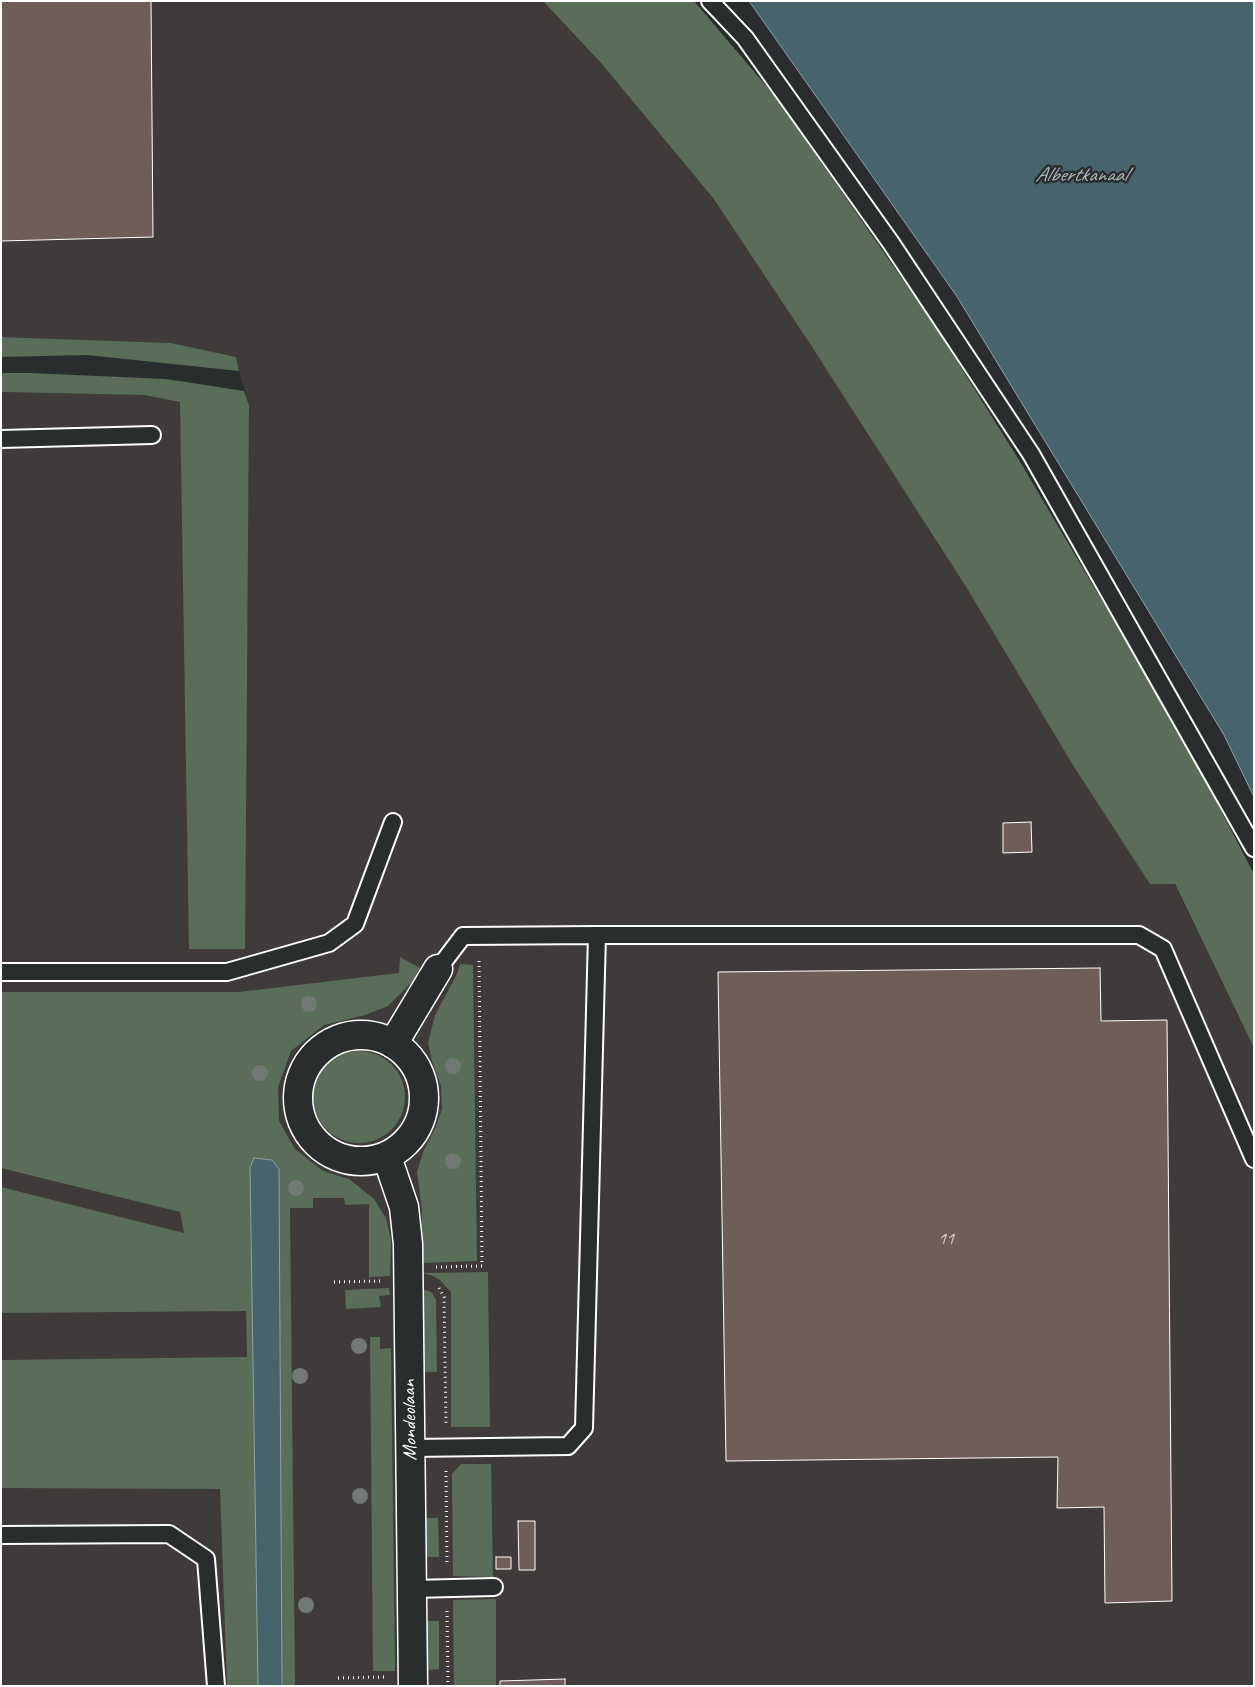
<!DOCTYPE html>
<style>
body{margin:0}
#map{position:relative;width:1255px;height:1687px;overflow:hidden;background:#2a2d2e;font-family:Caveat,sans-serif}
canvas{display:block}
.frame{position:absolute;inset:0;border:2px solid #fff;pointer-events:none}
</style>
<div id="map">
<canvas width="1255" height="1687"></canvas>
<div class="frame"></div>
</div>
<script>
const ctx = document.querySelector('canvas').getContext('2d');
ctx.lineJoin = 'round';
function fillPath(path, color) {
  ctx.fillStyle = color;
  ctx.fill(path, 'evenodd');
}
function poly(rows) {
  const path = new Path2D();
  for (const r of rows) {
    if (r.length === 3) {
      path.moveTo(r[0] + r[2], r[1]);
      path.arc(r[0], r[1], r[2], 0, 2 * Math.PI);
      continue;
    }
    path.moveTo(r[0], r[1]);
    for (let i = 2; i < r.length; i += 2) path.lineTo(r[i], r[i + 1]);
  }
  return path;
}
function trace(path, color, width, dash) {
  ctx.strokeStyle = color;
  ctx.lineWidth = width;
  ctx.lineCap = dash ? 'butt' : 'round';
  ctx.setLineDash(dash || []);
  ctx.stroke(path);
}
function label(font, color, halo, rows, align = 'center') {
  ctx.font = font + ' Caveat,sans-serif';
  ctx.lineWidth = 5;
  ctx.setLineDash([]);
  ctx.textBaseline = 'middle';
  ctx.strokeStyle = halo;
  ctx.fillStyle = color;
  for (const [text, x, y, turn = 0] of rows) {
    ctx.save();
    ctx.translate(x, y);
    ctx.rotate((+turn || 0) * Math.PI / 180);
    ctx.textAlign = isNaN(turn) ? turn : align;
    if (halo) ctx.strokeText(text, 0, 0);
    ctx.fillText(text, 0, 0);
    ctx.restore();
  }
}
fillPath(poly([
 [1,1,543,1,601,63,713,198,812,347,968,590,1074,767,1150,884,1174,884,1254,1048,1254,1686,1,1686,1,392,144,395,180,402,249,404,235,357,171,343,1,337]
]), '#3f3b3b');
fillPath(poly([
 [543,1,694,1,774,95,931,320,1016,455,1181,734,1254,874,1254,1048,1175,884,1150,884,1074,767,968,590,812,347,713,198,601,63],
 [1,337,171,343,236,357,239,371,87,355,1,357],
 [1,373,30,373,166,379,244,391,249,405,245,949,189,949,180,402,144,395,1,392],
 [400,957,420,968,413,981,388,1006,365,1015,324,1025,291,1051,278,1087,279,1121,295,1149,323,1171,349,1179,374,1199,386,1218,391,1240,390,1276,369,1277,369,1204,345,1205,344,1198,313,1198,313,1208,290,1208,295,1686,227,1686,220,1489,1,1488,1,1360,247,1357,246,1311,1,1313,1,1187,184,1233,180,1212,1,1168,1,992,239,992,399,973],
 [460,964,473,965,477,1261,421,1263,422,1209,417,1172,423,1152,435,1129,442,1109,441,1086,432,1061,428,1043,435,1015,457,974],
 [359,1097,46],
 [488,1272,490,1427,451,1427,451,1292,440,1280,433,1276,422,1273],
 [389,1288,390,1295,379,1296,381,1307,346,1309,345,1290],
 [422,1289,431,1292,436,1299,437,1372,423,1372],
 [370,1337,380,1337,380,1349,391,1348,395,1671,373,1671],
 [461,1464,491,1464,493,1577,453,1576,452,1474],
 [425,1518,438,1518,439,1557,425,1557],
 [496,1599,496,1686,454,1686,453,1600],
 [426,1621,439,1621,439,1669,427,1670]
]), '#596d58');
const water = poly([
 [749,1,1254,1,1254,797,1224,735,956,295,749,1],
 [254,1158,272,1160,279,1169,282,1686,258,1686,250,1168,254,1158]
]);
fillPath(water, '#47636b');
trace(water, '#91a1a6', 1);
const building = poly([
 [1,1,151,1,153,237,1,241,1,1],
 [1031,822,1032,852,1003,853,1003,823,1031,822],
 [1100,968,1101,1021,1167,1020,1172,1601,1105,1603,1104,1507,1057,1508,1058,1457,726,1461,718,972,1100,968],
 [518,1521,535,1521,535,1570,519,1570,518,1521],
 [496,1557,511,1557,511,1569,496,1569,496,1557],
 [565,1679,565,1686,500,1686,500,1681,565,1679]
]);
fillPath(building, '#6f5d59');
trace(building, '#fff', 1);
const service = poly([
 [710,1,745,38,891,243,1031,454,1254,848],
 [1,439,152,435],
 [597,935,1139,935,1163,949,1254,1159],
 [1,972,227,972,329,943,355,924,393,822],
 [410,1448,568,1446,584,1428,597,935,463,936,438,969],
 [1,1535,169,1534,206,1559,216,1686],
 [412,1589,494,1587]
]);
const minor = poly([
 [361,1098,63],
 [393,1044,438,969],
 [387,1157,404,1207,408,1244,413,1686]
]);
trace(service, '#fff', 20);
trace(minor, '#fff', 31);
trace(poly([
 [436,1267,482,1266,479,958],
 [334,1282,380,1281],
 [439,1288,444,1297,446,1425],
 [446,1471,447,1565],
 [447,1611,448,1686],
 [338,1678,385,1677]
]), '#fff', 3, [1, 4]);
trace(service, '#2a2d2e', 16);
trace(minor, '#2a2d2e', 28);
ctx.fillStyle = '#727873';
for (const [x, y] of [
 [309,1004],
 [453,1066],
 [260,1073],
 [453,1161],
 [296,1188],
 [359,1346],
 [300,1376],
 [360,1496],
 [306,1605]
]) {
  ctx.beginPath();
  ctx.arc(x, y, 8, 0, 2 * Math.PI);
  ctx.fill();
}
label('18px', '#dbd6d6', null, [
 ["11",946,1239]
]);
label('20px', '#fff', '#2a2d2e', [
 ["Mondeolaan",410,1420,-91]
]);
label('italic 21px', '#acb9bc', '#2a2d2e', [
 ["Albertkanaal",1081,175]
]);
</script>
